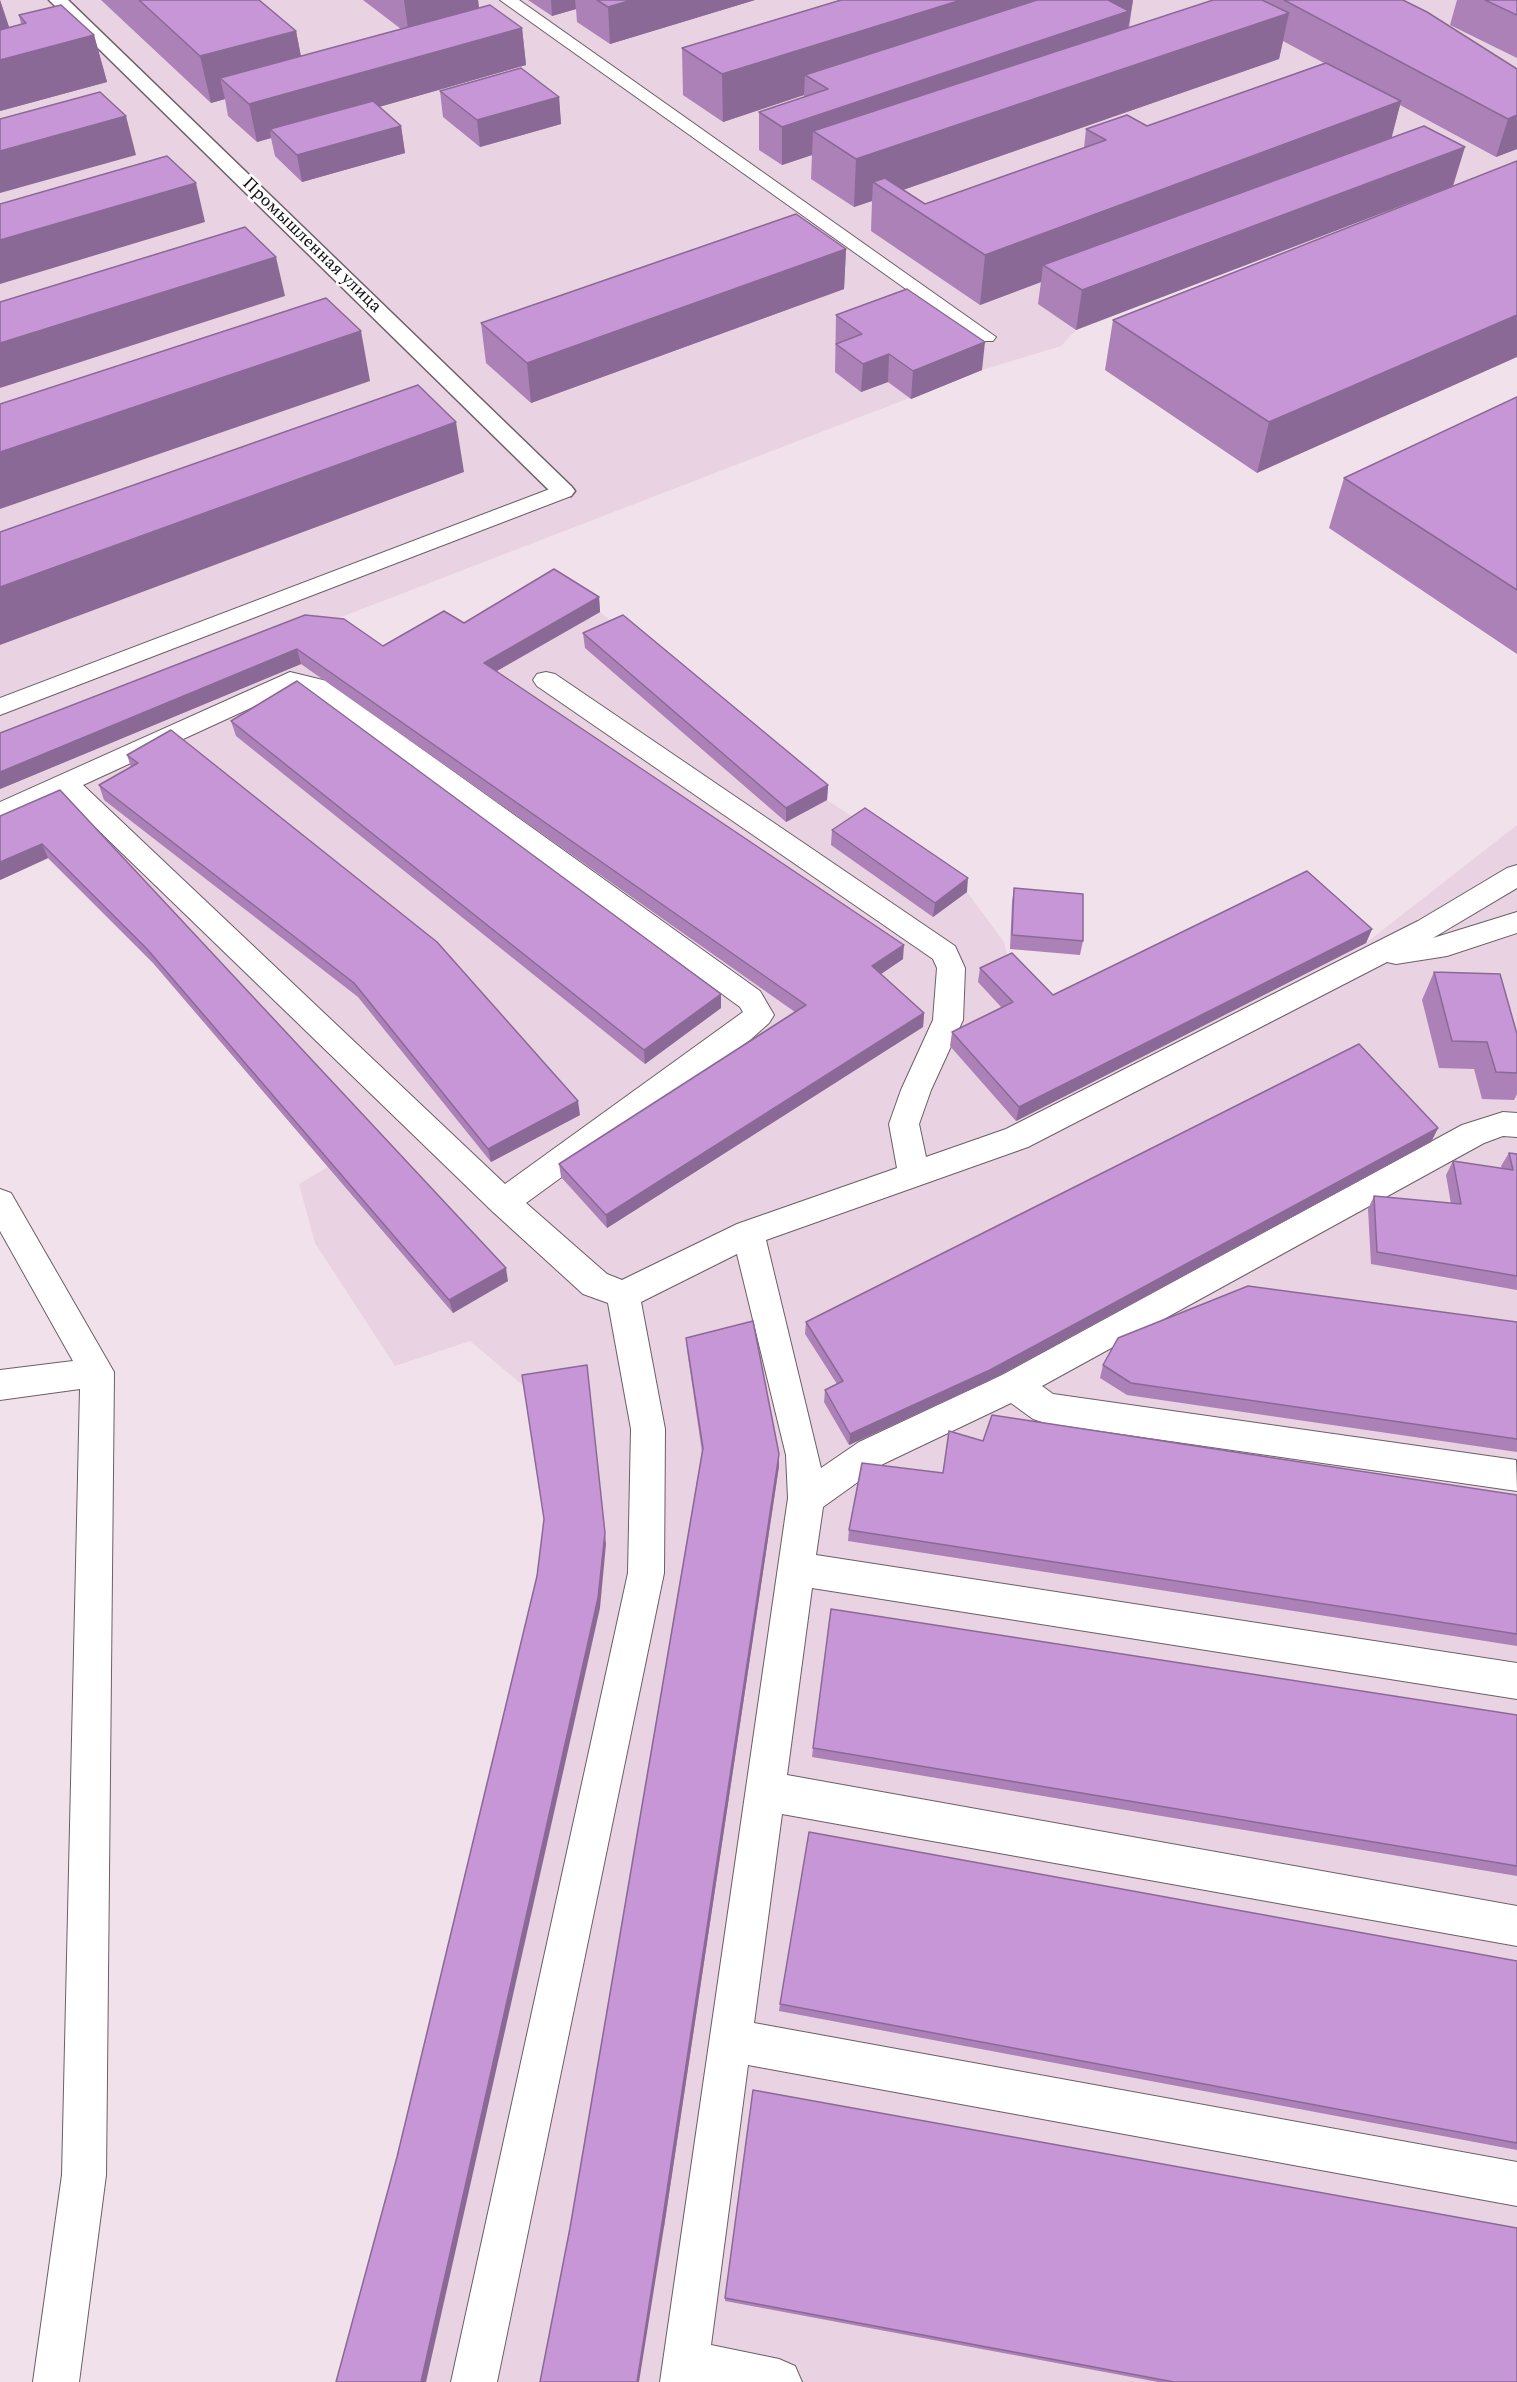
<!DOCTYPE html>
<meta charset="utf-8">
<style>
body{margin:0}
canvas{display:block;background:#f1e1eb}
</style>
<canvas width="1517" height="2382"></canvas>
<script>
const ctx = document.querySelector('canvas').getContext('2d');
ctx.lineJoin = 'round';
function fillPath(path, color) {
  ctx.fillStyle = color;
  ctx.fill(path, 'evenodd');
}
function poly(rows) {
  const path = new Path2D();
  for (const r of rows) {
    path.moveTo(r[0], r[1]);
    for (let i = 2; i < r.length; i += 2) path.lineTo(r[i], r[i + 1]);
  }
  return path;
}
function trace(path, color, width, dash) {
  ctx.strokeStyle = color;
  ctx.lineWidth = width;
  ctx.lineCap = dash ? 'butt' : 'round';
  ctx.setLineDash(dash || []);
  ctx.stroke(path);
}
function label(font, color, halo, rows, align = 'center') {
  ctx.font = font + ' Spectral,serif';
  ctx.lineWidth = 5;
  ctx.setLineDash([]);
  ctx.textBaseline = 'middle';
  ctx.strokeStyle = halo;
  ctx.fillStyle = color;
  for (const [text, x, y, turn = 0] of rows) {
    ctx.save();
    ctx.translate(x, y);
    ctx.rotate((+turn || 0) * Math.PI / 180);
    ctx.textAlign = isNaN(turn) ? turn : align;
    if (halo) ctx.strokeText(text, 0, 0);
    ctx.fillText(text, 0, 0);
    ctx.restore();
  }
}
fillPath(poly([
 [0,0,1517,0,1517,163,1076,330,1061,346,982,370,310,629,386,661,600,612,827,800,967,892,1004,942,1010,967,1050,1009,1302,886,1366,943,1517,825,1517,2382,343,2382,540,1587,547,1530,525,1387,470,1341,395,1366,315,1243,299,1184,328,1167,153,963,48,859,0,880]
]), '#e9d2e1');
const service = poly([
 [500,0,519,0,996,337,993,341,979,341,500,0],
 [563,484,571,486,574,491,571,496,0,715,0,698,563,484],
 [290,672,327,681,760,991,774,1015,769,1023,750,1040,526,1203,607,1274,622,1280,737,1224,897,1168,889,1124,901,1090,933,1020,937,968,933,959,537,686,533,680,537,674,546,672,555,674,955,946,965,968,963,1020,931,1090,919,1124,926,1157,1006,1129,1418,921,1507,868,1517,865,1517,888,1433,938,1517,912,1517,933,1447,956,1396,964,1387,962,1028,1147,766,1240,821,1468,859,1442,1002,1375,1462,1125,1503,1112,1517,1113,1517,1137,1503,1136,1484,1143,1042,1386,1053,1394,1516,1460,1517,1491,1045,1423,1033,1419,1011,1403,883,1464,823,1507,816,1555,1517,1663,1517,1699,812,1588,787,1775,1517,1906,1517,1946,782,1814,754,2023,1517,2162,1517,2206,748,2065,711,2345,779,2359,795,2366,802,2382,660,2382,788,1498,786,1455,737,1254,641,1302,665,1429,664,1573,497,2382,451,2382,628,1573,631,1429,608,1303,583,1294,492,1211,62,795,0,822,0,802,290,672],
 [292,689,309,693,740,1007,743,1012,505,1184,83,785,292,689],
 [0,1189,11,1193,114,1372,106,2175,79,2382,33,2382,62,2175,80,1389,0,1400,0,1370,73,1361,0,1231,0,1189]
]);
const minor = poly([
 [49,0,68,0,571,486,575,491,571,496,555,496,49,0]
]);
trace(service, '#6c5f67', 2);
trace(minor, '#6c5f67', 3);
fillPath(service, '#fff');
fillPath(minor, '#fff');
fillPath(poly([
 [0,0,9,27,21,24,19,15,94,35,107,82,0,111],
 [101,0,259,0,296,31,301,56,401,29,363,0,478,0,479,8,522,28,526,65,379,107,401,126,405,153,302,182,275,156,271,138,257,142,228,116,225,99,211,103],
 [528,0,755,0,610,44,577,22,576,9,552,16],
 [841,0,1133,0,1129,28,1213,0,1403,0,1517,69,1517,149,1496,157,1400,105,1391,138,1076,330,1038,304,1041,282,980,305,871,231,872,201,854,207,811,179,812,155,782,165,759,150,759,112,804,97,804,95,723,122,683,95,682,48],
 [1283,41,1324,63,1147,126,1086,129,1084,148,925,204,903,190,1279,59],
 [1457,0,1517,0,1517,58,1450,25],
 [440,91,559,97,561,124,480,147,443,117],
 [1517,161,1257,473,1105,370,1113,320],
 [846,249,844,289,531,403,486,363,481,323],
 [836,315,982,370,911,399,888,382,861,392,835,372],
 [1517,397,1517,654,1329,528,1344,478],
 [599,597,600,612,497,671,903,959,880,974,924,1013,923,1027,607,1228,561,1177,559,1164,795,1012,301,664,0,789,0,733,305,615,383,646,464,623],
 [583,633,828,785,827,800,786,822,585,648],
 [231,721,721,994,721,1008,645,1064,236,736],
 [171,730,580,1115,491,1162,358,997,104,800,99,785,131,767,127,755],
 [60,790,508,1281,453,1313,153,963,48,858,0,880],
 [832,830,967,892,933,917,831,845],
 [1014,888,1083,941,1080,955,1010,949,1012,902],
 [1372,929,1366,943,1016,1121,950,1046,952,1032,1002,1008,978,982,980,968,1053,995],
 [1434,972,1517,1034,1517,1094,1514,1100,1482,1099,1474,1069,1439,1068,1422,1000],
 [1438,1128,1431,1142,987,1382,849,1445,824,1402,825,1390,837,1384,805,1334,806,1322],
 [1509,1153,1517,1154,1517,1290,1371,1264,1368,1209,1374,1196,1451,1204,1446,1175,1453,1161,1502,1169,1501,1166],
 [1517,1322,1517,1452,1127,1395,1100,1378,1103,1365],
 [686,1338,779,1466,664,2227,570,2228,702,1452,687,1350],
 [949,1431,983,1441,1517,1495,1517,1646,848,1541,849,1530,943,1473],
 [1517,1715,1517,1876,812,1757,813,1748],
 [1517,1961,1517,2150,779,2011,780,2004],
 [725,2298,1517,2382,1158,2382,725,2301]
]), '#ab81b8');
fillPath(poly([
 [0,0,11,33,0,35],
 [404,0,478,0,480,16,409,35],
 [551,0,575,0,576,9,552,16],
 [632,0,755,0,610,44,608,7],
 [961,0,1100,0,805,75,804,95,723,122,722,74],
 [1108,0,1133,0,1128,28,813,131,812,155,782,165,782,127],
 [1289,13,1279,59,891,194,873,182,872,201,854,207,856,159],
 [522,28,526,65,277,136,270,129,271,138,257,142,249,104],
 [296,31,305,78,220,78,225,99,211,103,200,56],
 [94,35,107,82,0,111,0,60],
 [559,97,561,124,480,147,477,120],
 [1401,101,1389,148,1043,265,1041,282,980,305,985,255],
 [1517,115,1517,149,1496,157,1508,119],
 [126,116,136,155,0,193,0,151],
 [401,126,405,153,302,182,297,155],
 [1465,147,1453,186,1076,330,1082,290],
 [196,183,205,222,0,284,0,240],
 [846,249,844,289,531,403,527,363],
 [276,257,285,296,0,388,0,343],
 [1517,315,1517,357,1257,473,1269,422],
 [361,331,370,381,0,509,0,452],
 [985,342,982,370,911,399,913,371],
 [889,354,888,382,861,392,863,364],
 [456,422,464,472,0,645,0,587],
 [599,597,600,612,486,677,484,663],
 [297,649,301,664,0,789,0,772],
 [828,785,827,800,786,822,786,808],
 [42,844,48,858,0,880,0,862],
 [968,878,967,892,933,917,935,903],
 [1372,929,1366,943,1016,1121,1019,1107],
 [904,945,903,959,871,981,872,966],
 [721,994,721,1008,645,1064,644,1050],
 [924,1013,923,1027,607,1228,606,1215],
 [578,1101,580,1115,491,1162,488,1149],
 [1438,1128,1431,1142,987,1382,849,1445,850,1434],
 [506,1268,508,1281,453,1313,449,1300],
 [587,1365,606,1544,600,1608,426,2382,421,2382],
 [779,1454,779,1466,664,2227,639,2382,637,2382]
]), '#8b6996');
const building = poly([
 [139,0,259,0,296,31,200,56,139,0],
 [597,0,632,0,608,7,597,0],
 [841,0,961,0,722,74,682,48,841,0],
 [1037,0,1108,0,1129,11,782,127,759,112,828,89,805,75,1037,0],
 [1213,0,1262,0,1289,13,856,159,813,131,1213,0],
 [1284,0,1403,0,1427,12,1517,69,1517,115,1508,119,1284,0],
 [1485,0,1517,0,1517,15,1485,0],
 [61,5,94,35,0,60,0,30,26,23,19,15,61,5],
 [490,5,522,28,249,104,220,78,490,5],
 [1326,63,1401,101,985,255,873,182,885,178,925,204,1106,140,1086,129,1127,115,1147,126,1326,63],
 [521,68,559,97,477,120,440,91,521,68],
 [100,92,126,116,0,151,0,119,100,92],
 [373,101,401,126,297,155,270,129,373,101],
 [1424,126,1465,147,1082,290,1043,265,1424,126],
 [167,156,196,183,0,240,0,204,167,156],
 [1517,161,1517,315,1269,422,1113,320,1517,161],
 [796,214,846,249,527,363,481,323,796,214],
 [245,227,276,257,0,343,0,302,245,227],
 [907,289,985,342,913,371,889,354,863,364,836,344,862,334,836,315,907,289],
 [326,298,361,331,0,452,0,404,326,298],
 [418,385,456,422,0,587,0,532,418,385],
 [1517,397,1517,590,1344,478,1517,397],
 [554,569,599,597,484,663,904,945,872,966,924,1013,606,1215,559,1164,806,1005,297,649,0,772,0,733,305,615,344,619,383,646,444,611,464,623,554,569],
 [623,615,828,785,786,808,583,633,623,615],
 [297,681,721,994,644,1050,231,721,297,681],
 [171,730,437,942,578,1101,488,1149,354,983,99,785,138,763,127,755,171,730],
 [60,790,506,1268,449,1300,147,949,42,844,0,862,0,816,60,790],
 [865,808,968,878,935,903,832,830,865,808],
 [1307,871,1372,929,1019,1107,952,1032,1013,1002,980,968,1012,953,1053,995,1307,871],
 [1014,888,1083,894,1083,941,1012,935,1014,888],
 [1434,972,1500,974,1517,1034,1517,1073,1496,1072,1487,1042,1452,1041,1434,972],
 [1359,1044,1438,1128,990,1370,850,1434,825,1390,843,1381,806,1322,1359,1044],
 [1509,1153,1517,1154,1517,1276,1377,1252,1374,1196,1461,1204,1453,1161,1513,1170,1509,1153],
 [1248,1286,1517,1322,1517,1439,1131,1383,1103,1365,1118,1338,1248,1286],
 [753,1321,779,1454,662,2223,637,2382,540,2382,570,2228,703,1448,686,1338,753,1321],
 [587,1365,605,1533,598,1598,421,2382,336,2382,397,2157,537,1576,544,1519,522,1375,587,1365],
 [992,1415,1517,1495,1517,1634,849,1530,862,1463,943,1473,949,1431,983,1441,992,1415],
 [831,1609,1517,1715,1517,1866,813,1748,831,1609],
 [809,1832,1517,1961,1517,2143,780,2004,809,1832],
 [753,2090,1517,2228,1517,2382,1174,2382,725,2298,753,2090]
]);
fillPath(building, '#c796d6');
trace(building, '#8b6996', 1.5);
label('18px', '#100b0f', '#fff', [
 ["Промышленная улица",311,246,44]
]);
</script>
